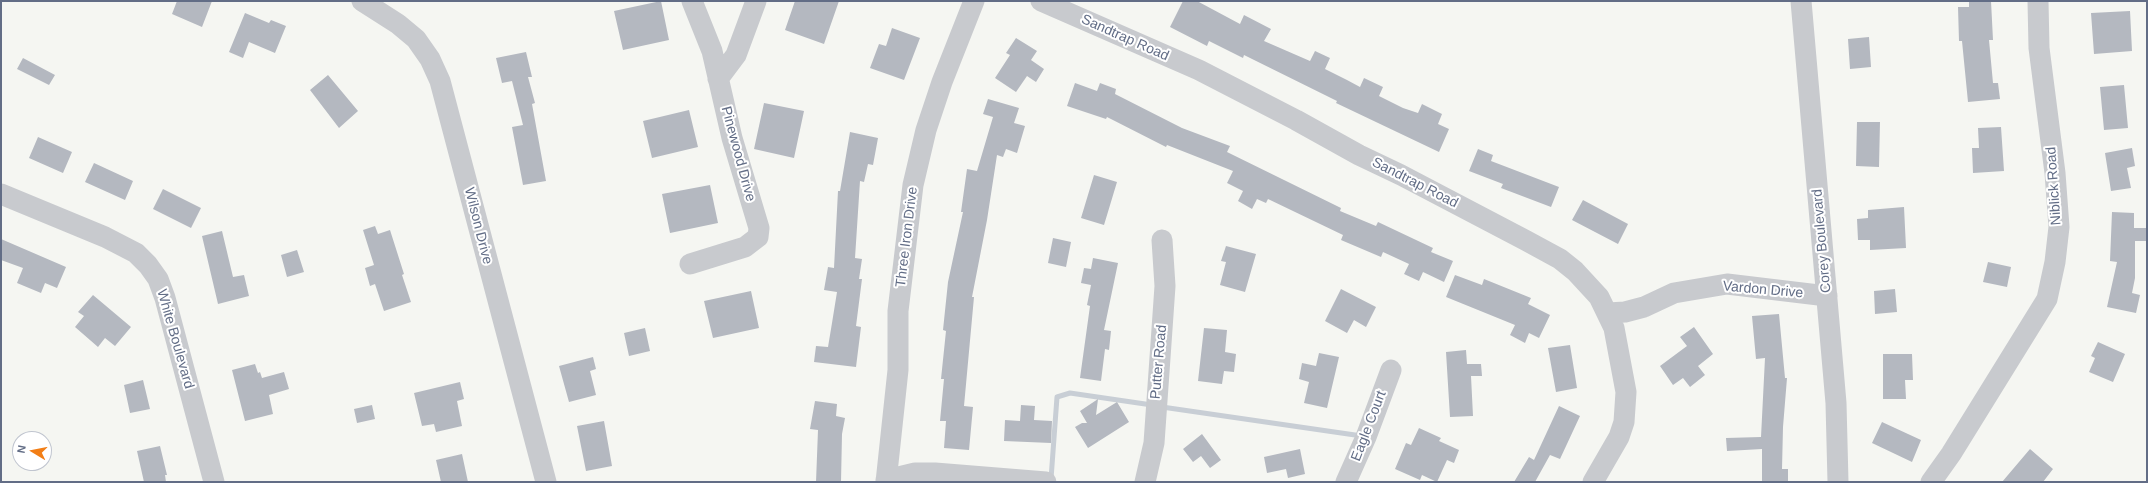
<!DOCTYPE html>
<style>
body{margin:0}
#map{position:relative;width:2148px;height:483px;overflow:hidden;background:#f5f6f2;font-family:Helvetica,sans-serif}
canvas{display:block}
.frame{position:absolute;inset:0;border:2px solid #626d86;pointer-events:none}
.north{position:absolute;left:12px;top:431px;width:40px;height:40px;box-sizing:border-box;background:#fff;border:1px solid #c0c5cf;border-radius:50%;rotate:280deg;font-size:11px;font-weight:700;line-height:16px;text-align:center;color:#626d86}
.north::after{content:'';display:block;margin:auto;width:14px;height:18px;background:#f27e16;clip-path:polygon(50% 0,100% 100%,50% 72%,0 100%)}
</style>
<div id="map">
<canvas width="2148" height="483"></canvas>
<div class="frame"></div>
<div class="north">N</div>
</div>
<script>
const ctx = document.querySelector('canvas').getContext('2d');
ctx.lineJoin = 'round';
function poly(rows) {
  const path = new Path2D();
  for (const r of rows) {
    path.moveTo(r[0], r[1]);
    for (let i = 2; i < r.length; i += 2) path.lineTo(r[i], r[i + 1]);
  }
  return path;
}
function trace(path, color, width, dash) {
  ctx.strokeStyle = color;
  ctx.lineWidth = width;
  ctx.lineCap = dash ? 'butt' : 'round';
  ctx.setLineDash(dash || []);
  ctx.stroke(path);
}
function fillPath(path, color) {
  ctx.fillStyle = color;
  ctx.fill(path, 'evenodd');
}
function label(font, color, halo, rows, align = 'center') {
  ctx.font = font + ' Helvetica,sans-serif';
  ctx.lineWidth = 4;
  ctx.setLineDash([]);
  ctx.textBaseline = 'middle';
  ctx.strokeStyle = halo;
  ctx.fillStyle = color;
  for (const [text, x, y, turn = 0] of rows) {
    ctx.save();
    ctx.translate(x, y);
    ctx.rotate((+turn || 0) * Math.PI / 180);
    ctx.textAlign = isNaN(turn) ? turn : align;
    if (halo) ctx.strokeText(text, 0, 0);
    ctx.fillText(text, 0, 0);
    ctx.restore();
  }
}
trace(poly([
 [1162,407,1362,436],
 [1051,479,1057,397,1070,393,1152,405]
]), '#c8ced5', 5);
fillPath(poly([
 [177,1,212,1,202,27,172,14],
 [661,1,669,40,623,50,614,11],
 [795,1,839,1,824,44,785,30],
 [1183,1,1197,1,1240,24,1244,15,1271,29,1264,41,1310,61,1315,51,1330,58,1325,69,1347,80,1360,87,1364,78,1383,87,1379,96,1403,108,1418,113,1422,104,1442,114,1438,124,1449,129,1439,152,1336,103,1337,101,1244,55,1243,58,1209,41,1207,46,1170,27],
 [1969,1,1991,1,1993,40,1989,40,1993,83,1998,83,2000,99,1968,102,1962,41,1959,41,1958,7,1969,7],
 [2130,11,2132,51,2094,54,2091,13],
 [245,13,269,23,271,20,286,26,275,53,249,42,243,58,229,52],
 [892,28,920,38,904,80,870,68,879,44,886,46],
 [1869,37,1871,67,1850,69,1848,39],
 [1016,38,1037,51,1031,60,1044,69,1036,82,1027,76,1016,92,995,78,1010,55,1006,53],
 [526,52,532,77,528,77,535,103,532,104,546,181,523,185,512,127,523,125,512,81,502,83,496,58],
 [23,58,55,75,49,85,17,69],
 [328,75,358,111,339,128,310,90],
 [1075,83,1097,91,1100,83,1116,89,1115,94,1182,128,1230,146,1227,152,1341,208,1340,211,1376,226,1378,222,1433,248,1431,252,1453,261,1444,282,1423,272,1419,281,1404,274,1409,264,1383,252,1381,257,1341,240,1343,235,1268,199,1266,203,1257,199,1252,209,1238,201,1243,191,1227,183,1233,171,1167,145,1166,147,1107,117,1106,119,1067,106],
 [2124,85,2128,128,2104,130,2100,87],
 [988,99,1019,108,1014,123,1025,126,1017,153,1006,149,1003,157,997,155,987,220,972,297,974,297,964,406,973,407,969,450,944,448,946,421,940,421,944,379,941,379,946,331,943,330,948,282,963,212,961,212,967,169,977,171,993,117,983,114],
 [764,103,804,111,794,158,754,149],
 [689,110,698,147,652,158,643,121],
 [1857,122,1880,122,1879,167,1856,166],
 [2001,127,2004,171,1973,173,1972,148,1979,148,1978,128],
 [850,132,878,138,873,165,868,164,864,182,860,181,855,258,862,259,859,279,862,279,856,326,861,327,856,367,814,362,816,346,828,347,832,323,837,292,824,290,828,267,834,268,838,191,840,191],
 [38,137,72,152,63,173,29,158],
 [2132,148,2135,166,2127,168,2131,188,2111,191,2105,153],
 [1478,149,1493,155,1491,161,1559,187,1551,207,1501,188,1503,184,1469,171],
 [94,163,133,181,125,200,85,182],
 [1094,175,1117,182,1104,225,1081,218],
 [710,185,718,223,670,233,662,194],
 [163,189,201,208,191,228,153,209],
 [1583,200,1628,224,1618,244,1572,220],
 [1904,207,1906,248,1870,250,1870,240,1858,240,1857,219,1868,218,1868,210],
 [2112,212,2134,213,2134,228,2146,228,2146,241,2135,241,2135,278,2132,293,2140,295,2136,313,2107,307,2117,262,2110,261],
 [375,226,378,234,390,230,404,274,402,275,411,302,384,311,375,284,370,286,365,268,374,265,363,230],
 [222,231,233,277,244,275,249,296,218,304,202,236],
 [1053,238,1071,242,1066,267,1048,263],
 [1,239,66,267,57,288,45,283,41,293,17,283,23,268,1,260],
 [1226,246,1256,254,1245,292,1220,285,1226,262,1221,261],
 [297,250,304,272,287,277,281,255],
 [1093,258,1118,263,1104,330,1111,331,1109,350,1105,349,1101,381,1080,378,1090,306,1087,305,1091,285,1081,283,1084,268,1091,269],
 [1988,262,2011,267,2007,287,1983,282],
 [1455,275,1482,285,1484,279,1531,298,1528,304,1550,315,1539,338,1529,333,1525,343,1510,335,1515,325,1446,297],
 [1341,289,1376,307,1366,327,1354,320,1347,333,1325,321],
 [1895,289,1897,312,1875,314,1874,291],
 [751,291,759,328,713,338,704,301],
 [93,295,131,327,115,346,105,338,98,347,75,327,84,316,78,312],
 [1779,314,1785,378,1787,378,1783,427,1782,469,1788,469,1788,482,1762,482,1762,449,1727,451,1726,438,1761,437,1765,358,1756,359,1752,316],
 [1694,327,1713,354,1698,366,1705,375,1690,387,1683,378,1673,385,1660,366,1687,346,1680,337],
 [645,328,650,351,629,356,624,333],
 [1204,328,1227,330,1225,352,1236,354,1234,372,1224,371,1222,384,1198,381],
 [2098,342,2125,354,2113,382,2089,372,2095,358,2091,356],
 [1570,345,1577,388,1556,392,1548,348],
 [1466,350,1467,364,1481,364,1482,376,1471,376,1473,416,1450,417,1446,352],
 [1319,353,1339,357,1327,408,1304,403,1309,382,1299,379,1302,363,1316,366],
 [1883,354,1912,354,1913,380,1905,380,1906,399,1883,399],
 [593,357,596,369,590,371,596,395,569,402,559,366],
 [255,364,258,373,260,372,262,378,284,372,289,389,269,395,273,414,245,421,232,370],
 [143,380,150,409,130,413,124,385],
 [460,382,464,399,457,401,462,426,436,432,434,424,422,426,414,393],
 [1098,399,1096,415,1117,402,1129,422,1088,448,1075,427,1082,423,1087,423,1080,411],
 [815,401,837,404,836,416,845,418,842,434,841,482,816,482,818,430,810,429],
 [372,405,375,419,357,423,354,409],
 [1021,405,1035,406,1034,420,1052,421,1051,443,1004,441,1005,420,1020,421],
 [1559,406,1580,416,1560,459,1550,455,1535,482,1514,482,1529,457,1534,460],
 [604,421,612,466,586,471,577,426],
 [1882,422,1921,440,1912,462,1872,443],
 [1419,428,1441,438,1439,441,1459,450,1454,463,1447,460,1437,482,1422,475,1420,480,1395,469,1406,443,1411,445],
 [1202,434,1221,460,1210,468,1201,456,1193,462,1183,449],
 [160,446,167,475,165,475,166,482,144,482,137,451],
 [1300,449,1305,474,1288,478,1286,469,1267,473,1264,457],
 [2030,449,2053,469,2043,482,2002,482],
 [462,454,468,482,441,482,436,460]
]), '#b4b8c0');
trace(poly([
 [362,1,398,24,416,39,430,59,440,81,546,482],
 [1041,1,1199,70,1296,120,1359,155,1401,175,1525,240,1560,259,1575,271,1599,297,1614,328,1626,392,1624,422,1619,437,1593,482],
 [1801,1,1836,403,1838,482],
 [718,79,736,55,756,1],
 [1,194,105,237,136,253,148,265,158,279,165,298,214,482],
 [690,264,745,247,758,237,759,228,732,138,712,51,692,1],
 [1608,313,1625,312,1644,307,1674,293,1727,284,1827,296],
 [886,480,915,473,935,473,1046,482],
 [886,482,898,370,898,311,913,185,926,130,942,82,974,1],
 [1145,482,1154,443,1159,372,1165,286,1162,240],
 [1346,482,1366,437,1391,370],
 [1931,482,1951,454,2047,299,2055,262,2059,227,2055,173,2039,48,2038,1]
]), '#c8cace', 21);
label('14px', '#626d86', '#fff', [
 ["Sandtrap Road",1125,38,24],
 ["Pinewood Drive",738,154,75],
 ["Sandtrap Road",1415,183,27],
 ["Niblick Road",2054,186,-94],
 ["Wilson Drive",478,226,76],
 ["Three Iron Drive",907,237,-83],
 ["Corey Boulevard",1822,241,-95],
 ["Vardon Drive",1763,290,5],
 ["White Boulevard",175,339,74],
 ["Putter Road",1159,362,-85],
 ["Eagle Court",1369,426,-69]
]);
</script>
